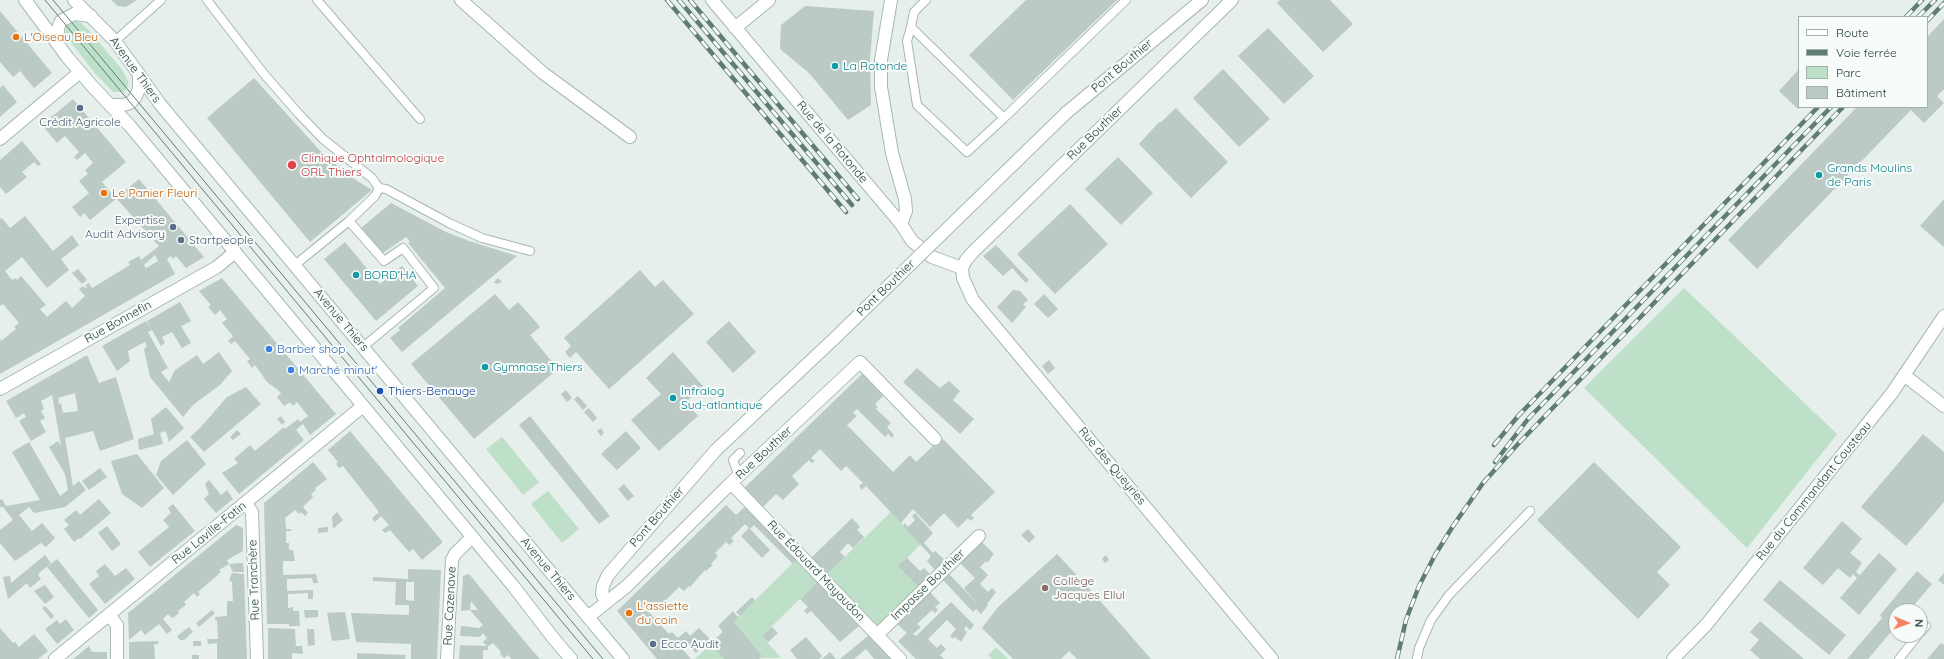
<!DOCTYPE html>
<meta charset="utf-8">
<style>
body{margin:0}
#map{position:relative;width:1944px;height:659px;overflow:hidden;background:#e6efeb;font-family:Quicksand,sans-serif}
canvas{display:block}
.legend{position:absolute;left:1798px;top:16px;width:130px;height:92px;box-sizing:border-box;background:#f7fbf9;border:1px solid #a3b1ad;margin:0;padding:5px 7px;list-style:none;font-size:12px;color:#24423a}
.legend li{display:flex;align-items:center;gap:8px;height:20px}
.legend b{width:20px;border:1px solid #a3b1ad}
.north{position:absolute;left:1888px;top:603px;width:40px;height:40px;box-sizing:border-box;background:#f7fbf9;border:1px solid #a3b1ad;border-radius:50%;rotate:91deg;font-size:11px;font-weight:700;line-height:16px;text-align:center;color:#24423a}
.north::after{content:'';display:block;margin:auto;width:14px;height:18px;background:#f4845f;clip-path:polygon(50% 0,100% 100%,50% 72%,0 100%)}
</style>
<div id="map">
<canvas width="1944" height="659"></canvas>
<ul class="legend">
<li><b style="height:5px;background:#fff"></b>Route</li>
<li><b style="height:5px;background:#5f7d75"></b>Voie ferrée</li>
<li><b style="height:11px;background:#bfe0c8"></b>Parc</li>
<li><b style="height:11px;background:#bbcac4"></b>Bâtiment</li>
</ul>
<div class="north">N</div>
</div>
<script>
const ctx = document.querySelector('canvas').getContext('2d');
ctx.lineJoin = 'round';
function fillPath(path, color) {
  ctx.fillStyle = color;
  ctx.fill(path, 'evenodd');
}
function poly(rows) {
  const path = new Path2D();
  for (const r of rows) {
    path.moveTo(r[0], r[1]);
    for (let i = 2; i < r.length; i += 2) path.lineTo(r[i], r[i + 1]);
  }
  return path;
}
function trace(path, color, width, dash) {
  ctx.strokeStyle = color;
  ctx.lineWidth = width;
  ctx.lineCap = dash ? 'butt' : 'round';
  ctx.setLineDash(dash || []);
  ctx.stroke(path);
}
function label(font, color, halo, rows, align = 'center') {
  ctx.font = font + ' Quicksand,sans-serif';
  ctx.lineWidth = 4;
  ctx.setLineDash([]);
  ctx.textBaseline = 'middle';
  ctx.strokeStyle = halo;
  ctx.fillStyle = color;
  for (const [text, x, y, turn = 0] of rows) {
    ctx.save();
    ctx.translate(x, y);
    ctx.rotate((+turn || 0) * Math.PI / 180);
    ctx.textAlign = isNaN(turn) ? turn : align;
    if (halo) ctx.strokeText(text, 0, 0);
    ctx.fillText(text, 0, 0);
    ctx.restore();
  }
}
fillPath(poly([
 [76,21,81,23,89,30,123,71,129,83,124,92,113,92,93,71,66,36,66,27,70,23],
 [1684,288,1837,434,1747,548,1584,388],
 [502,437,539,482,523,495,486,449],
 [548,491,579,529,562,543,531,504],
 [891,512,921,544,899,566,919,587,877,628,827,574],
 [796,560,817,582,762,636,781,658,695,659],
 [996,647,1008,659,992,659,988,655]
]), '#bfe0c8');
fillPath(poly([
 [111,0,137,0,126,7,118,6],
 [1026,0,1117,0,1013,100,969,55],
 [1280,0,1330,0,1353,24,1323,52,1277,3],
 [805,6,874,11,870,59,871,105,848,120,809,73,780,49,781,25],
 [0,11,52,73,34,88,20,71,13,77,0,62],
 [1944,19,1944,89,1937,96,1944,103,1924,123,1911,110,1757,269,1728,240,1857,107,1927,107,1927,37],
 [1268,28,1314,76,1284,104,1238,56],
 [1223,69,1270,119,1239,147,1193,98],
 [1799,69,1800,107,1798,109,1779,91],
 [254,78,323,154,351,177,372,190,310,242,207,118],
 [3,85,17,102,0,117,0,88],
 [73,99,126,162,102,182,116,199,90,220,84,213,80,217,72,207,89,193,79,181,88,174,85,170,93,163,85,153,77,160,74,157,79,152,65,136,57,143,42,125],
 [1176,108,1228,162,1191,198,1139,144,1159,122,1160,123],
 [22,141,41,164,38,166,34,162,22,172,27,177,6,194,0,187,0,160],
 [1118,157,1153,193,1121,225,1085,189],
 [139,179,204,257,186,268,176,256,173,259,171,256,167,259,175,274,0,374,0,339,1,341,16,329,14,327,19,323,3,304,0,306,0,219,2,218,10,228,25,216,53,251,72,235,79,245,61,259,69,270,47,288,22,257,5,271,12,280,15,278,17,280,21,276,46,305,40,309,47,317,66,301,72,308,85,296,79,289,83,286,85,288,87,287,85,285,89,283,92,288,130,265,128,262,139,256,141,260,159,246,116,198],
 [155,255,158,261,146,268,144,265],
 [1944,199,1944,247,1920,226],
 [391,203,446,232,469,241,517,256,402,352,390,338,400,330,398,328,445,288,408,243,410,242,406,237,383,253,361,228],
 [1070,204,1108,244,1055,294,1017,254],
 [345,242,380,284,402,266,418,286,376,321,324,259],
 [996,245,1029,280,1026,283,1012,268,1003,276,983,256],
 [78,269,87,280,82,284,72,273],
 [640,270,655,287,663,280,694,314,609,389,576,352,570,358,565,352,571,346,564,338],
 [222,278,336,414,310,435,303,424,296,430,304,440,239,494,222,473,238,463,234,459,250,445,255,451,284,427,285,429,298,419,300,422,308,416,297,402,293,406,290,402,284,406,277,397,281,393,278,390,267,382,255,365,252,368,247,361,250,359,235,341,231,344,228,341,233,336,222,323,227,319,220,310,215,315,208,307,211,305,199,291],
 [498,278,502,282,496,284,494,282],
 [1013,290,1020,291,1028,300,1023,304,1026,307,1012,323,997,307],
 [495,294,509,310,518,302,535,321,540,327,530,335,558,369,474,439,411,364],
 [1044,294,1058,309,1048,318,1034,304],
 [180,302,191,321,181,326,191,343,182,348,172,332,162,337,165,343,161,346,152,330,148,332,168,368,161,372,169,382,175,370,197,355,203,364,219,352,232,371,220,385,193,405,183,417,150,377,144,349,147,346,145,342,128,351,130,361,117,371,102,346,146,321,150,327,147,321],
 [729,321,756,352,733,373,706,342],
 [673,352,703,386,686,402,698,416,659,451,631,420,661,394,646,378],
 [87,355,99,383,116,377,134,439,100,451,93,431,65,438,73,486,79,481,86,490,65,507,34,513,29,507,19,515,32,531,42,523,55,538,46,547,41,543,15,561,0,543,0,530,13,520,3,507,0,507,0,500,2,499,6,506,40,500,12,452,29,442,60,496,68,490,65,474,49,447,58,441,61,446,52,395,41,401,44,409,41,411,40,409,45,418,40,421,46,432,31,441,19,421,26,417,24,413,16,418,6,401],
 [75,393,78,411,63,413,61,403,59,404,58,398],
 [1049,360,1055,368,1048,374,1042,366],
 [917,368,940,388,949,381,960,391,953,400,974,419,960,434,903,382],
 [862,374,883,396,875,404,878,407,876,409,891,423,887,427,894,435,892,438,888,434,885,437,857,409,853,413,857,416,847,425,893,472,910,455,916,462,934,445,936,447,943,439,995,492,971,515,974,518,971,521,968,518,958,528,944,513,930,527,913,509,901,523,866,486,862,490,859,486,863,483,846,466,841,471,820,449,811,458,815,461,812,463,809,460,792,476,799,484,783,500,776,494,762,508,743,489],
 [246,387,261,404,204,452,190,437,200,428,227,397],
 [566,390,572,398,567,402,561,394],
 [578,396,587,406,583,410,574,399],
 [166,407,184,428,169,442,166,431,160,433,163,444,139,450,138,439,154,434,151,419],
 [589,408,597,418,593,422,584,412],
 [281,416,285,422,282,425,277,419],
 [530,416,610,516,599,524,519,425],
 [601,428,604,433,601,436,597,431],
 [237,430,241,434,233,440,230,437],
 [350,431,442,541,442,543,422,560,413,549,409,552,390,530,385,533,382,530,389,525,381,516,375,522,372,518,379,512,343,466,339,468,336,464,338,462,328,450],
 [626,431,641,448,617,470,601,454],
 [1923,434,1944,452,1944,502,1906,546,1861,507],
 [187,440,206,464,173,495,156,475,161,461],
 [137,454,164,488,142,508,122,494,111,461],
 [313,462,327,479,315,488,316,490,311,494,313,497,303,507,308,513,305,516,301,512,299,514,295,510,285,518,286,529,291,529,291,531,286,531,286,543,289,543,289,550,293,550,295,561,283,561,283,575,316,574,318,583,313,583,312,578,287,579,287,591,313,590,313,599,308,599,308,593,288,594,288,608,293,607,293,611,299,611,300,626,289,626,289,624,267,624,264,503],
 [1594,462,1681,547,1657,572,1670,585,1638,619,1537,520],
 [100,468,107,477,89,490,82,481],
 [209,480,221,495,227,490,233,499,216,513,204,499,209,494,205,484],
 [624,484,634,496,628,501,618,489],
 [99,499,111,513,80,539,79,538,74,542,64,529,69,525,64,520,76,510,80,515],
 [173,504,195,531,150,567,138,552,169,527,163,520,171,513,168,508],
 [726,505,736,515,746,506,798,559,793,564,754,525,750,529,770,550,762,558,741,536,749,528,745,524,731,538,734,541,729,545,726,542,715,553,718,556,711,564,713,565,706,571,705,570,690,587,689,586,684,591,679,587,660,606,659,604,649,612,669,634,672,632,678,638,686,631,690,636,699,628,710,639,696,653,685,641,680,646,691,659,657,659,617,611],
 [337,512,343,520,333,529,332,517],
 [915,513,933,533,924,543,933,553,935,551,944,559,936,571,927,561,931,556,903,526,905,523,908,527,915,520,912,516],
 [852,518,860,527,857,530,864,537,853,548,848,543,840,552,845,557,827,574,811,558],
 [1842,521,1862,539,1850,553,1862,563,1856,572,1860,575,1879,553,1897,569,1859,615,1840,598,1857,578,1853,574,1850,578,1838,568,1823,585,1803,568],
 [236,525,243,528,243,551,227,560,229,564,219,570,221,572,198,592,200,594,197,597,194,593,184,602,186,605,178,611,179,613,174,617,172,618,168,614,163,619,172,630,167,634,159,624,145,635,141,630,129,640,128,613],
 [107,526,121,544,112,551,98,533],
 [328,527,328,532,318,533,318,528],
 [1028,529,1035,537,1029,543,1021,535],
 [982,542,994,554,987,563,986,561,980,567,988,575,980,584,988,592,992,588,996,592,987,604,988,605,981,614,976,609,973,612,943,580,949,574,976,602,964,588,975,578,960,563],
 [1057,554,1088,587,1151,659,1077,659,1069,651,1061,659,1013,659,982,628,998,607],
 [45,555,51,563,38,574,41,579,30,588,27,583,8,599,3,577,10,576,11,583],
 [1106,555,1109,560,1105,563,1102,559],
 [907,558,920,571,924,568,931,575,919,587,898,566],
 [57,559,98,610,89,618,47,567],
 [243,563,244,572,233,572,229,564],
 [105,564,115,576,126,568,135,579,105,604,89,584,99,576,96,571],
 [408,569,441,570,437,659,411,659,411,644,356,642,351,613,409,615,409,605,395,605,396,582,373,581,373,577,408,579],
 [406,582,414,582,414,601,406,600],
 [1917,571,1932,584,1909,611,1896,611,1896,626,1868,659,1847,659,1882,618,1880,615],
 [232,573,244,574,247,659,217,659,217,643,208,644,207,639,218,639,217,620,215,620,215,617,227,616,227,601,233,601,232,582,229,580],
 [1944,573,1944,585,1938,580],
 [469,574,531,649,540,659,511,659,508,655,504,658,500,654,501,652,493,643,488,646,488,650,483,650,483,659,459,659,460,645,487,646,483,642,487,638,483,633,480,637,460,636,461,626,479,628,483,625,470,610,478,610,471,601,470,610,461,611,463,576],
 [1780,580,1846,635,1829,655,1763,600],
 [817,582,859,626,840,642,811,611,807,614,804,611,808,607,800,599],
 [45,585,54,597,45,604,34,591],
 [930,592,940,603,935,607,938,610,935,613,932,610,917,624,921,627,913,634,916,636,951,602,974,625,970,630,966,626,964,629,967,632,961,642,955,637,953,639,950,636,956,629,947,620,928,639,937,648,941,644,946,649,940,655,944,659,916,659,898,641,907,633,897,624],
 [752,597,755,600,740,616,736,612],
 [45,606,54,616,51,619,42,608],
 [212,610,215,613,199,627,196,623],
 [304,610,318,610,318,617,305,618],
 [733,611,738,617,734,622,762,656,759,659,724,659,711,643,723,632,718,626],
 [345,612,350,639,332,641,327,613],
 [66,619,74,630,57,644,45,629,57,620,60,624],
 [1760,621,1804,659,1760,659,1750,650,1759,640,1750,632],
 [189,627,193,632,184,640,180,640,177,636],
 [772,627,778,633,768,642,762,636],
 [0,628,13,643,15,642,19,647,34,634,48,651,38,659,0,659],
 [268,628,295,629,296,646,302,646,303,654,292,653,292,659,268,659],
 [307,629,314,629,315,645,308,646],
 [869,635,891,659,874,659,866,649,854,659,840,659],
 [806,637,822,656,819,659,797,659,790,650],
 [158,641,158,644,154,644,155,659,129,659,129,642],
 [193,641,201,641,201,646,193,646],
 [1941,643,1944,645,1944,659,1927,659],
 [89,646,92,652,107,652,107,659,73,659],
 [830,652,836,659,822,659],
 [357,653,406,655,405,659,357,659],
 [192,655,199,655,199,659,192,659]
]), '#bbcac4');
const lane = poly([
 [207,0,264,74,298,113,323,139,372,178,379,188,386,189,449,223,482,238,530,251],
 [317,0,420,119],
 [926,0,914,12,911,27,1004,118,1126,0],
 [911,27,907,41,917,105,967,152,1004,118],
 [115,41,161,0],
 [349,221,384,261,403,248,434,288,363,347],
 [295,265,349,221,375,196,379,188],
 [739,476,733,460,740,453],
 [1920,633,1926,626],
 [1417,659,1419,648,1431,620,1449,595,1530,511],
 [1899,659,1918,635]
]);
const street = poly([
 [461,0,543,73,630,137],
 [712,0,901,224,912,241,932,257,962,268],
 [891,0,881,60,881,87,892,153,905,199,906,211,901,224],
 [1232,0,973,252,966,260,962,268,963,278,973,300,1272,659],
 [735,28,769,0],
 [58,44,58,28,61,21,74,14,91,16],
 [110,105,123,105,130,103,135,98,139,89,139,74],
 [1066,113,1202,0],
 [0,139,80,72],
 [1904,375,1944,406],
 [0,389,217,267,235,252],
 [731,483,900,659],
 [245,503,252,512,257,659],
 [606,601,602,594,603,586,608,575,716,450],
 [109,615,117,625,117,659],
 [588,617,627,586,731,483,860,362,935,439],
 [877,635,979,536],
 [55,659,363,406],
 [447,659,452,560,455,554,472,537],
 [1673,659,1706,625,1892,393,1944,316]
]);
const secondary = poly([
 [25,0,68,58,93,87,130,126,514,587,554,639,571,659],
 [74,0,115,41,160,104,623,659]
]);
trace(lane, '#a8b8b2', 10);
trace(street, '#a8b8b2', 14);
trace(secondary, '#a4bbb3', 14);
trace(lane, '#fff', 8);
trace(street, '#fff', 12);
trace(secondary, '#fff', 12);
trace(poly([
 [45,0,593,659],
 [53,0,603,659]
]), '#5f7d75', 1);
const rail = poly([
 [667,0,846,212],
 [679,0,852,205],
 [690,0,858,199],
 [1906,17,1922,0],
 [1918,17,1935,0],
 [1927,21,1944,3],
 [1494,445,1519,415,1818,107],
 [1495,462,1528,419,1831,107],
 [1397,659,1406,620,1419,586,1435,555,1453,526,1483,483,1518,444,1843,107]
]);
trace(rail, '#5f7d75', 4.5);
trace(rail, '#f7fbf9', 3, [9]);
const streetBridge = poly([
 [716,450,837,336,1066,113]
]);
trace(streetBridge, '#a8b8b2', 14, []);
trace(streetBridge, '#fff', 12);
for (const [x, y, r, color] of [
 [16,37,4,"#e8710a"],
 [835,66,4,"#0f9aa8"],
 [80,108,4,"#5c6f8a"],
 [292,165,5,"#e0444e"],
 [1819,175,4,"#0f9aa8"],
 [104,193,4,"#e8710a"],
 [173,227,4,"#5c6f8a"],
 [181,240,4,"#5c6f8a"],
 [356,275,4,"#0f9aa8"],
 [269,349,4,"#3f7fe0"],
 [485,367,4,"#0f9aa8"],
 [291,370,4,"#3f7fe0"],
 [380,391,4,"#1a4fb4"],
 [673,398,4,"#0f9aa8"],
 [1045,588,4,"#8d6e63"],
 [629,613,4,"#e8710a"],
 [653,644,4,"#5c6f8a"]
]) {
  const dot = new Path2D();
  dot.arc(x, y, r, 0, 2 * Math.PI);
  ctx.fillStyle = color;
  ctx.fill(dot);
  trace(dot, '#f7fbf9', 1.5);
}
label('12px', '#c56008', '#f7fbf9', [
 ["L'Oiseau Bleu",24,37],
 ["Le Panier Fleuri",112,193],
 ["L'assiette",637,606],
 ["du coin",637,620]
], 'left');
label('12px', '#0d838f', '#f7fbf9', [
 ["La Rotonde",843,66],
 ["Grands Moulins",1827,168],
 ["de Paris",1827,182],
 ["BORD’HA",364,275],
 ["Gymnase Thiers",493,367],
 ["Infralog",681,391],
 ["Sud-atlantique",681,405]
], 'left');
label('12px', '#24423a', '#f7fbf9', [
 ["Pont Bouthier",1122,66,-40],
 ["Avenue Thiers",135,70,54],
 ["Rue Bouthier",1095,133,-44],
 ["Rue de la Rotonde",832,142,50],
 ["Pont Bouthier",886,288,-44],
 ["Avenue Thiers",341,320,50],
 ["Rue Bonnefin",118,322,-29],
 ["Rue Bouthier",764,453,-43],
 ["Rue des Queyries",1112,466,50],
 ["Rue du Commandant Cousteau",1814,491,-51],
 ["Pont Bouthier",657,517,-49],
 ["Rue Laville-Fatin",209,533,-39],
 ["Avenue Thiers",548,569,50],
 ["Rue Édouard Mayaudon",816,571,46],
 ["Rue Tranchère",254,580,-92],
 ["Impasse Bouthier",928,585,-44],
 ["Rue Cazenave",450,606,-87]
]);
label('12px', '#4e5e75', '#f7fbf9', [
 ["Crédit Agricole",80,122,"center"],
 ["Expertise",165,220,"right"],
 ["Audit Advisory",165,234,"right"],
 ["Startpeople",189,240],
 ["Ecco Audit",661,644]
], 'left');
label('12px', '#be3a42', '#f7fbf9', [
 ["Clinique Ophtalmologique",301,158],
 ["ORL Thiers",301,172]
], 'left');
label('12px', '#366cbe', '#f7fbf9', [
 ["Barber shop",277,349],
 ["Marché minut'",299,370]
], 'left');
label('12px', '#164399', '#f7fbf9', [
 ["Thiers-Benauge",388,391]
], 'left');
label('12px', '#785e54', '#f7fbf9', [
 ["Collège",1053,581],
 ["Jacques Ellul",1053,595]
], 'left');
</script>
